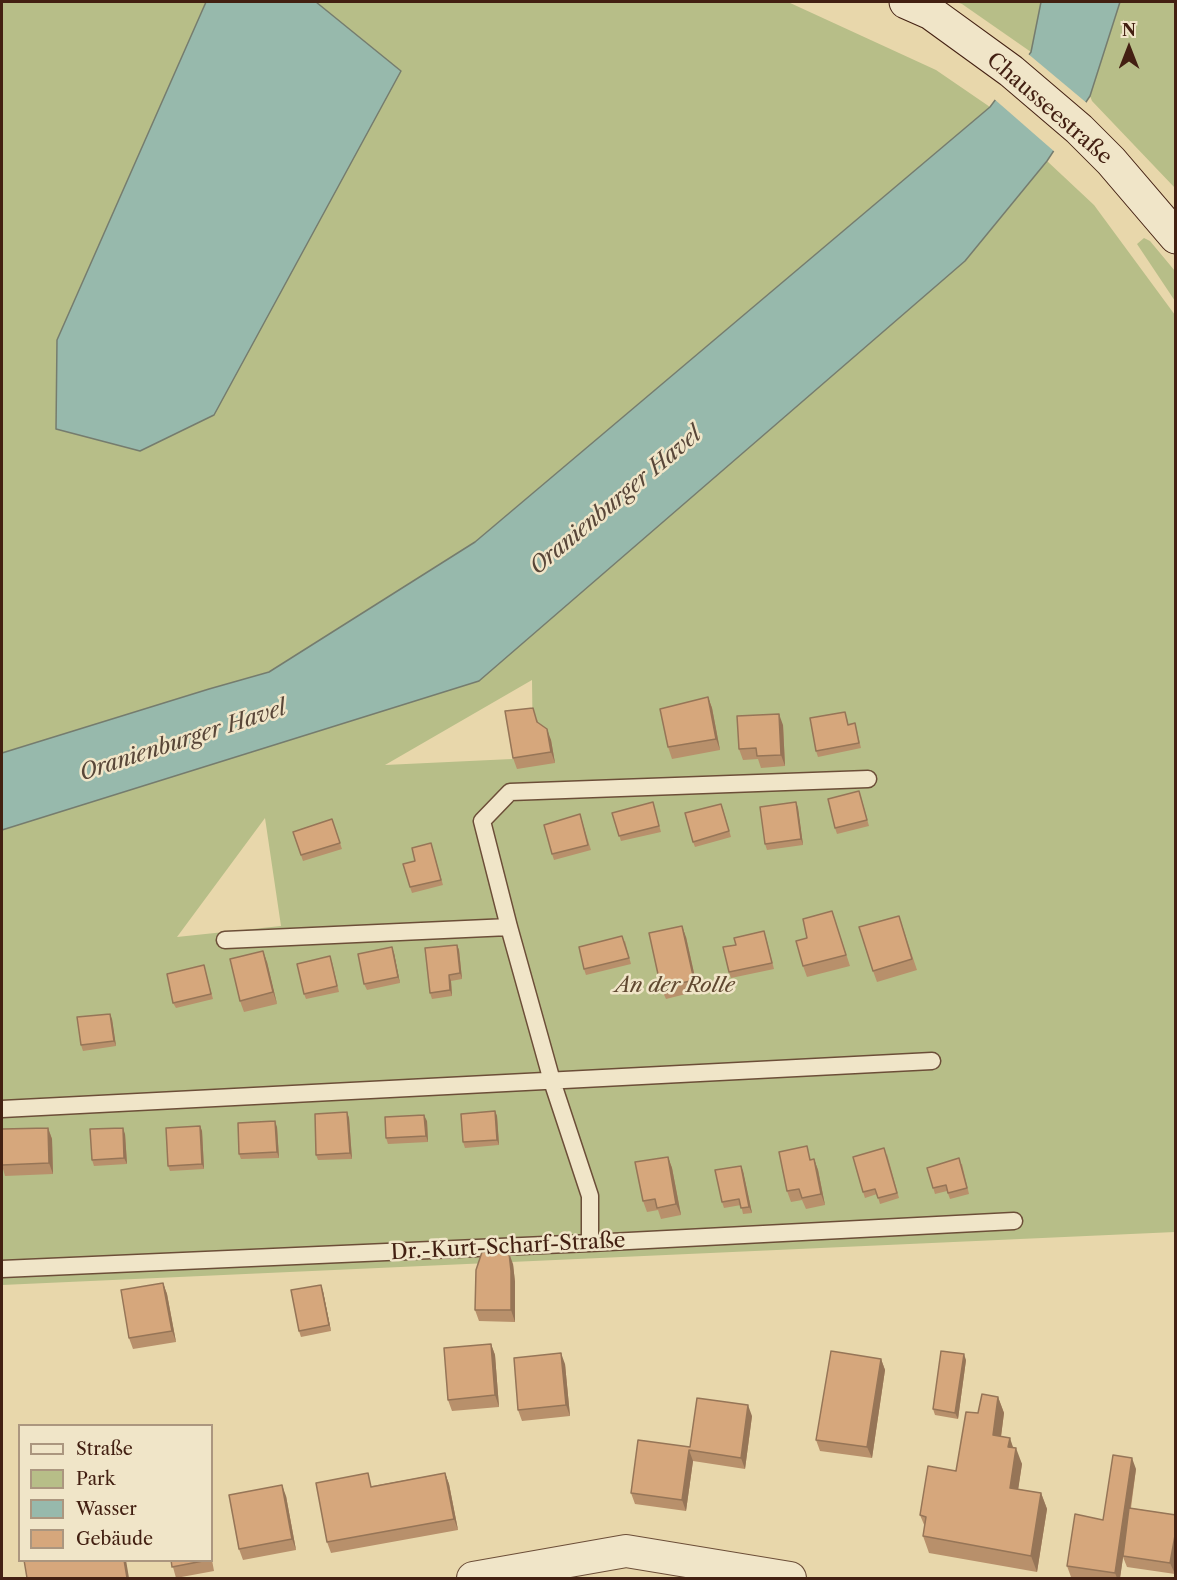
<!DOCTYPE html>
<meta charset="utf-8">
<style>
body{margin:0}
#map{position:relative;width:1177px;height:1580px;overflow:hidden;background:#e8d7ab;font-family:"Libre Caslon Text",serif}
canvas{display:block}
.frame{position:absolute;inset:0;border:3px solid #432012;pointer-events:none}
.legend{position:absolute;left:18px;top:1424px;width:195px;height:138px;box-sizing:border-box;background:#f0e5c8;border:2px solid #ab967f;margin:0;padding:8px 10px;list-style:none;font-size:18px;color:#432012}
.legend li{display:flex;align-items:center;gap:12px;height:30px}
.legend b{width:30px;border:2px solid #ab967f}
.north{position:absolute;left:1099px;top:18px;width:60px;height:60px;-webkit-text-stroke:4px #f0e5c8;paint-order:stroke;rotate:0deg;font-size:16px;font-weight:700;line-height:24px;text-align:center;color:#432012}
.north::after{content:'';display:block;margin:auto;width:21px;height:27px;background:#432012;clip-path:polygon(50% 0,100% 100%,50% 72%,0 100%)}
</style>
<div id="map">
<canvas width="1177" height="1580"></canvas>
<div class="frame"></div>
<ul class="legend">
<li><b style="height:8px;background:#f0e5c8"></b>Straße</li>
<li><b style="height:16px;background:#b7be88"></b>Park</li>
<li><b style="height:16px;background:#97b9ac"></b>Wasser</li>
<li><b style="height:16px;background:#d6a77c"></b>Gebäude</li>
</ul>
<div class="north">N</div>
</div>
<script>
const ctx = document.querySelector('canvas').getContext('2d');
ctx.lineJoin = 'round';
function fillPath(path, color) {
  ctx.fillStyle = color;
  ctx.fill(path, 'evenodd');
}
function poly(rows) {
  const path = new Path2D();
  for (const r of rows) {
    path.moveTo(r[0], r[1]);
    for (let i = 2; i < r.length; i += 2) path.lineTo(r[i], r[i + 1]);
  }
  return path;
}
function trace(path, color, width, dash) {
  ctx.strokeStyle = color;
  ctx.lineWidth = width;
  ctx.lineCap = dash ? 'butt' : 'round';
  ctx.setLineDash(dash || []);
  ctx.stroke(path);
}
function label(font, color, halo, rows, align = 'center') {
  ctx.font = font + ' "Libre Caslon Text",serif';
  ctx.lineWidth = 5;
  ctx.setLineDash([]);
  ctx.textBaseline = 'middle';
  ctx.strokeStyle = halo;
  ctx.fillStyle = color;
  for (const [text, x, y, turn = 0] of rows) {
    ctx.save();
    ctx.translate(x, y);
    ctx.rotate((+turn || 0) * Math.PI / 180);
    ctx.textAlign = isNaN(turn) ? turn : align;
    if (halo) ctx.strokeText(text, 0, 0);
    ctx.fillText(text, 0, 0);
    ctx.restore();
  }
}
fillPath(poly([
 [2,2,206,2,57,340,401,71,316,2,788,2,936,70,990,107,475,542,269,672,209,689,2,753],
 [956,2,1041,2,1031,52,962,4],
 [1120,2,1175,2,1175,188,1092,101,1090,96],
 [1047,161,1094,205,1175,315,1175,1232,2,1285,2,830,479,681,965,261],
 [532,680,533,758,385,765],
 [265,818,281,926,177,937],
 [1144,238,1150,241,1175,271,1175,301,1137,244]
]), '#b7be88');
const water = poly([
 [206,2,316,2,401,71,214,415,140,451,56,429,57,340,206,2],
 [1041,2,1120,2,1090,96,1047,161,965,261,479,681,2,830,2,753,209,689,269,672,475,542,990,107,1031,52,1041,2]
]);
fillPath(water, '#97b9ac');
trace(water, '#757c6e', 1.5);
fillPath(poly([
 [1027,53,1088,104,1056,153,993,98]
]), '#e8d7ab');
const service = poly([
 [225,940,509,927],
 [2,1109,932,1061],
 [590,1243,590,1196,552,1081,509,927,482,821,510,792,868,779],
 [2,1269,590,1243,1014,1221]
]);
const minor = poly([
 [473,1578,626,1551,790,1578]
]);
const secondary = poly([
 [906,2,931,13,1011,71,1079,129,1111,161,1176,237]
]);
trace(service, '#6c4e38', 19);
trace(minor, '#6c4e38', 34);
trace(secondary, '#432012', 35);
trace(service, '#f0e5c8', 16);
trace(minor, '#f0e5c8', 32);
trace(secondary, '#f0e5c8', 33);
fillPath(poly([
 [708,697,712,708,720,750,672,759,668,747],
 [847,718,848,724,855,723,861,748,818,757,816,751],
 [537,719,538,723,551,740,555,763,517,769,513,758],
 [783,725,785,766,761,768,758,759,743,760,739,749],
 [861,797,869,826,837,834,835,828],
 [653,802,661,832,621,841,612,813],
 [796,802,798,808,803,845,767,850,765,844],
 [723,809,731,837,695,847,693,842],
 [580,814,591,850,554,860,552,854],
 [332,819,342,849,303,861,293,832],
 [431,843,443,885,412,893,410,887,415,861],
 [832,911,850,966,807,977,803,966,807,938],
 [899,916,917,970,877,982,873,971],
 [686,937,698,991,666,999,661,988],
 [766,937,774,969,731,978,729,972,736,945],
 [625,941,631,964,586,975,584,969],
 [457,945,459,950,462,979,451,981,452,996,432,999,430,993],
 [394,953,400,983,367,990,364,984],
 [267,962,277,1004,244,1012,240,1001],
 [332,962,339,992,306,999,304,994],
 [204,965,213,999,176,1008,173,1003],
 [112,1019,116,1046,83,1051,81,1045],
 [495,1111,497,1116,499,1145,465,1148,463,1142],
 [347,1112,349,1118,352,1159,318,1160,316,1155],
 [427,1121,428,1142,388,1144,386,1138],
 [200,1126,202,1131,204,1169,170,1171,168,1166],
 [277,1127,279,1158,241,1159,239,1154],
 [48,1128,52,1139,53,1174,5,1176,2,1165,2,1129],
 [125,1134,127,1164,94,1166,92,1160],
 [887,1154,899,1198,880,1204,877,1194,865,1198,863,1192],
 [668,1157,672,1168,681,1215,661,1219,658,1210,647,1212,643,1201],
 [812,1159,814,1159,818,1170,825,1205,806,1209,802,1200,791,1202,787,1191],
 [962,1164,969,1194,950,1199,947,1191,935,1194,927,1168],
 [743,1171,752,1213,743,1214,741,1205,724,1208,722,1202],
 [513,1264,515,1282,515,1322,479,1321,475,1310],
 [163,1283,167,1294,176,1342,133,1349,129,1338],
 [323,1291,331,1331,301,1337,299,1331],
 [491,1344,495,1355,499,1407,452,1411,448,1400],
 [881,1359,885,1370,872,1458,820,1451,816,1440],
 [966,1360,958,1419,935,1415,933,1409],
 [565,1364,570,1416,522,1421,518,1410],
 [998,1397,1004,1413,1001,1437,1013,1448,1022,1464,1018,1489,1041,1493,1047,1509,1037,1572,929,1553,923,1536,925,1527,920,1515,956,1471,978,1413],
 [752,1416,745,1469,693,1461,686,1511,635,1504,631,1493,690,1447],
 [1136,1469,1131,1508,1176,1515,1176,1568,1175,1574,1127,1567,1123,1557,1120,1578,1079,1578,1071,1577,1067,1566,1103,1520],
 [445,1473,449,1484,458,1530,331,1553,327,1542,372,1486],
 [286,1496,296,1550,243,1560,239,1549],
 [171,1560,212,1560,214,1571,176,1578]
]), '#b8906b');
fillPath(poly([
 [708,697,712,708,720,750,716,739],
 [779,714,783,725,785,766,781,755],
 [547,729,551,740,555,763,551,752],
 [796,802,798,808,803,845,801,839],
 [682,926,686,937,698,991,694,980],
 [457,945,459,950,462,979,460,973],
 [392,947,394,953,400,983,398,977],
 [263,951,267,962,277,1004,273,992],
 [449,975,451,981,452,996,450,990],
 [110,1014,112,1019,116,1046,114,1041],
 [495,1111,497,1116,499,1145,497,1140],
 [347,1112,349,1118,352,1159,350,1153],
 [424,1115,427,1121,428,1142,426,1136],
 [275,1121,277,1127,279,1158,277,1152],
 [200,1126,202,1131,204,1169,202,1164],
 [48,1128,52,1139,53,1174,49,1163],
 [123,1128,125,1134,127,1164,124,1158],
 [668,1157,672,1168,681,1215,676,1204],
 [814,1159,818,1170,825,1205,821,1194],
 [741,1166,743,1171,752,1213,749,1207],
 [509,1253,513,1264,515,1282,515,1322,511,1310],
 [163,1283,167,1294,176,1342,172,1331],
 [321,1285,323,1291,331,1331,329,1325],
 [491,1344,495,1355,499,1407,495,1395],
 [561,1353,565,1364,570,1416,566,1405],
 [964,1354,966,1360,958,1419,955,1413],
 [881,1359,885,1370,872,1458,867,1447],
 [998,1397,1004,1413,999,1451,993,1435],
 [748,1405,752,1416,745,1469,741,1458],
 [1010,1438,1015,1453,1016,1448,1022,1464,1016,1504,1010,1488,1008,1447],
 [689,1450,693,1461,686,1511,682,1500],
 [1132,1458,1136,1469,1120,1578,1117,1578,1115,1573],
 [445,1473,449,1484,458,1530,454,1519],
 [282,1485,286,1496,296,1550,292,1539],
 [1041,1493,1047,1509,1037,1572,1031,1556],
 [1176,1530,1176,1568,1175,1574,1170,1563],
 [124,1560,126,1560,129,1578,127,1578]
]), '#967557');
const building = poly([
 [708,697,716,739,668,747,660,709,708,697],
 [533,708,537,722,547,729,551,752,513,758,505,711,533,708],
 [845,712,848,725,855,723,859,743,816,751,810,718,845,712],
 [779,714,781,755,757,756,756,748,739,749,737,716,779,714],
 [859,791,867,820,835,828,828,799,859,791],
 [653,802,659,826,619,836,612,813,653,802],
 [796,802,801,839,765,844,760,807,796,802],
 [721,804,729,831,693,842,685,813,721,804],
 [580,814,588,845,552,854,544,825,580,814],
 [332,819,340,843,301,855,293,832,332,819],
 [431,843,441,880,410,887,403,864,415,861,412,848,431,843],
 [832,911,846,955,803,966,796,941,807,938,803,919,832,911],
 [899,916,912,959,873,971,859,927,899,916],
 [682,926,694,980,661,988,649,933,682,926],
 [764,931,772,963,729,972,723,947,736,945,734,938,764,931],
 [622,936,629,958,584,969,579,947,622,936],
 [457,945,460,973,449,975,450,990,430,993,425,948,457,945],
 [392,947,398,977,364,984,358,954,392,947],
 [263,951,273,992,240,1001,230,959,263,951],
 [330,956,337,986,304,994,297,964,330,956],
 [204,965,211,994,173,1003,167,974,204,965],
 [110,1014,114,1041,81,1045,77,1017,110,1014],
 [495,1111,497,1140,463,1142,461,1114,495,1111],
 [347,1112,350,1153,316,1155,315,1114,347,1112],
 [424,1115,426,1136,386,1138,385,1117,424,1115],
 [275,1121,277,1152,239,1154,238,1123,275,1121],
 [200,1126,202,1164,168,1166,166,1128,200,1126],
 [48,1128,49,1163,2,1165,2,1129,48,1128],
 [123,1128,124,1158,92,1160,90,1129,123,1128],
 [807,1146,810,1160,814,1159,821,1194,802,1198,799,1189,787,1191,779,1152,807,1146],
 [884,1148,897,1193,878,1198,875,1189,863,1192,853,1157,884,1148],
 [668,1157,676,1204,657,1208,655,1199,643,1201,635,1162,668,1157],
 [959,1158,967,1188,948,1193,946,1185,933,1188,927,1168,959,1158],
 [741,1166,749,1207,741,1208,739,1199,722,1202,715,1170,741,1166],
 [482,1252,509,1253,511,1271,511,1310,475,1310,476,1270,482,1252],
 [163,1283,172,1331,129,1338,121,1290,163,1283],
 [321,1285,329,1325,299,1331,291,1290,321,1285],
 [491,1344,495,1395,448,1400,444,1348,491,1344],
 [831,1351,881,1359,867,1447,816,1440,831,1351],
 [941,1351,964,1354,955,1413,933,1409,941,1351],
 [561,1353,566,1405,518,1410,514,1358,561,1353],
 [982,1394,998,1397,993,1435,1010,1438,1008,1447,1016,1448,1010,1488,1041,1493,1031,1556,923,1536,926,1517,920,1515,928,1466,956,1471,966,1412,978,1413,982,1394],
 [697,1398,748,1405,741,1458,689,1450,682,1500,631,1493,638,1440,690,1447,697,1398],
 [1113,1455,1132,1458,1115,1573,1067,1566,1075,1514,1103,1520,1113,1455],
 [368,1473,371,1487,445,1473,454,1519,327,1542,316,1483,368,1473],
 [282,1485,292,1539,239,1549,229,1495,282,1485],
 [1129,1508,1176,1515,1176,1530,1170,1563,1123,1556,1129,1508],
 [24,1560,124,1560,127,1578,27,1578,24,1560],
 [171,1560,208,1560,172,1567,171,1560]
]);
fillPath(building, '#d6a77c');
trace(building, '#967557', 1.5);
label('21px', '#432012', '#f0e5c8', [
 ["Chausseestraße",1049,109,41],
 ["Dr.-Kurt-Scharf-Straße",508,1247,-3]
]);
label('italic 21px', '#604830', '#f0e5c8', [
 ["An der Rolle",675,986]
]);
label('italic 22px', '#584638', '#f0e5c8', [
 ["Oranienburger Havel",616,501,-40],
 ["Oranienburger Havel",183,741,-18]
]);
</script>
